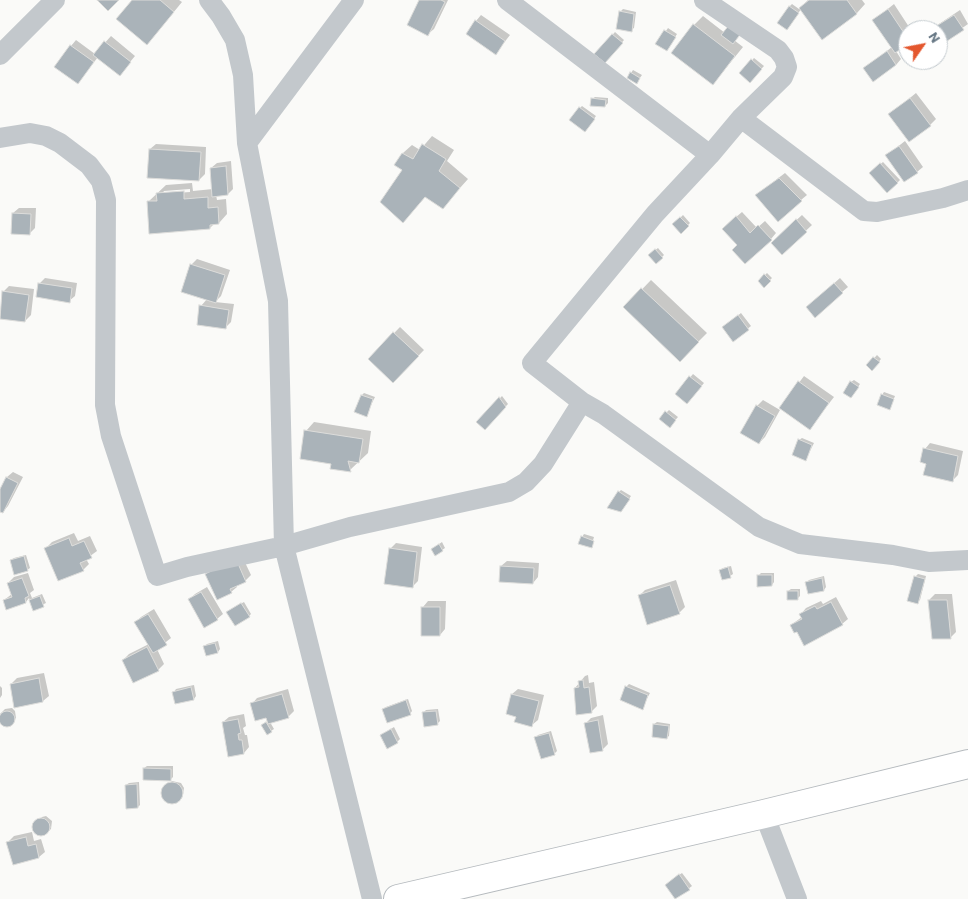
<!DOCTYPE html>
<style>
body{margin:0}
#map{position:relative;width:968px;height:899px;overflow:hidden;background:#fafaf8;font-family:Barlow,sans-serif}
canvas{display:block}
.north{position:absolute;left:898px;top:20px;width:50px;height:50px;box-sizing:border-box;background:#fff;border:1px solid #c1c8cd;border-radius:50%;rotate:57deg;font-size:14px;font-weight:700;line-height:20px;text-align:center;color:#657683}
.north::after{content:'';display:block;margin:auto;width:18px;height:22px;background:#e4572e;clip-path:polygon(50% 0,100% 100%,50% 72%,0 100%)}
</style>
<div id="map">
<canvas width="968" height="899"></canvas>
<div class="north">N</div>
</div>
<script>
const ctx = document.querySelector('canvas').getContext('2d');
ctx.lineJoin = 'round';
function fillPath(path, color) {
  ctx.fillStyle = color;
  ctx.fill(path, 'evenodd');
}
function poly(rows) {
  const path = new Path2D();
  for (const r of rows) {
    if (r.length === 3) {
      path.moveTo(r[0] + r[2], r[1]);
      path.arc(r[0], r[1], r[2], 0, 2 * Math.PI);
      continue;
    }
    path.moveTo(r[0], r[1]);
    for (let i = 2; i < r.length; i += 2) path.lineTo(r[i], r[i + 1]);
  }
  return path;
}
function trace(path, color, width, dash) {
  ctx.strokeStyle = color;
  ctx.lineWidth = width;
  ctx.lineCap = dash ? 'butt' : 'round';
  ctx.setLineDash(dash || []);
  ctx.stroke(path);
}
fillPath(poly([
 [133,0,179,0,182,2,155,35],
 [421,0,448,0,434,29,428,34],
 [808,0,862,0,865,4,857,13,823,38,801,9,790,26,789,7,792,4,799,9],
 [894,4,911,30,908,30,908,42,896,51,901,59,896,65,865,68,892,47,874,20],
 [623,9,636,12,634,28,631,30,620,12],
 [960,10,968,24,938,45,938,30,930,30],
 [481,15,510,35,496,53,476,21],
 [703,16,743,47,713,84,694,25],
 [668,28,677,34,669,47,657,44],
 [615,32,624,40,605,62,596,54],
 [111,36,135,56,125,68,98,57,78,83,71,46,76,40,95,54],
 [754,58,764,66,750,81,741,73],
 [633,70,642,75,637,82,631,73],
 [916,93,936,119,930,125,890,114],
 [595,97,608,98,608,103,605,106,592,99],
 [582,106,596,116,587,128,580,108],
 [432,136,454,150,447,161,468,179,443,207,426,196,403,222,404,169,396,164,403,153,412,145,420,150],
 [905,141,923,167,917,172,887,155],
 [156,144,206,147,205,174,199,180,150,149],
 [231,161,233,189,228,194,216,195,217,200,226,199,227,214,219,223,214,224,210,228,148,202,166,185,192,183,193,191,213,189,211,168,217,163],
 [190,189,190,192,162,194,164,191],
 [883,162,900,180,888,192,870,173],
 [785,173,807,195,801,200,756,195],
 [19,208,36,208,35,228,29,234,13,213],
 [742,212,757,228,765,221,776,233,771,239,739,245,729,223],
 [683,215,690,223,681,232,674,224],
 [802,215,812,225,782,253,778,237],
 [658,248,664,255,662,257,653,252],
 [197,259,230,270,221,296,215,302,234,304,231,322,225,328,201,306,207,299,191,265],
 [767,273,772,278,764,286,759,281],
 [45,278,77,283,75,296,69,301,39,284],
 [840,278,848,287,842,292,813,302],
 [651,280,707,333,680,360,625,307],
 [9,286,34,289,31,315,25,321,0,317,4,291],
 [741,313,751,326,734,340,726,325],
 [400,327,424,350,393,382,369,359],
 [877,355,881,359,875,366,868,365],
 [693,374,704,383,690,400,676,394],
 [804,376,834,397,810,428,781,407],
 [854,380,860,384,853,394,851,382],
 [884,392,895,396,890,408,882,395],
 [364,393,375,397,366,415,362,395],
 [502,396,508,404,485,428,478,422],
 [763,400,780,410,765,437,759,443,742,433,757,406],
 [669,410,678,417,670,426,661,418],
 [314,422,371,431,368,453,350,470,332,463,306,431],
 [802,438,814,443,806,459,799,440],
 [930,443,963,451,958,475,953,480,927,463,925,449],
 [13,472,23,477,8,506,3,512,0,510,0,492,7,477],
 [621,490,631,496,623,508,619,492],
 [74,533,78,541,90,536,97,551,86,559,89,564,83,570,46,548,52,542],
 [584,534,594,537,591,547,582,537],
 [442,542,445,548,436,554,432,549],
 [396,543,422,547,418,581,412,587,390,549],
 [241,554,251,575,245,581,236,585,237,587,231,592,206,574,212,568],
 [26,555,30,568,27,570,11,560,14,558],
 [507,561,539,563,538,577,533,583,501,566],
 [731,566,733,574,730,576,720,570,723,568],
 [28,573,34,590,30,593,32,598,42,594,46,603,33,609,29,598,26,602,4,600,12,594,8,583,14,577],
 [761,573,774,573,774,582,772,585,758,576],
 [918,574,926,576,920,600,917,602,916,576],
 [824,576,826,587,824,590,807,582,809,580],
 [676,580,685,607,679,613,639,596,645,590],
 [207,587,223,614,217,619,189,600,195,594],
 [791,589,800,589,800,596,797,599,788,591],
 [935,594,952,594,956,632,950,638,933,638,929,600],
 [836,597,848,619,842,624,791,625,802,617,801,614,806,608,821,601,823,604],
 [428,601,446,601,445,629,440,635,423,607],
 [244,602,251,614,249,616,230,610],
 [154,609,171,638,157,649,164,664,158,670,123,660,129,654,149,644,136,622,141,617],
 [218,641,220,649,218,652,207,655,205,646,207,644],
 [44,673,49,696,43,701,11,684,17,678],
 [588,675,589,683,594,682,597,706,591,712,575,688,585,676],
 [629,684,650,693,642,708,626,687],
 [194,685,196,696,194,699,176,703,174,692,176,689],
 [0,686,2,688,2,695,0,698],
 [288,689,294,711,288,717,270,722,274,729,271,731,262,725,268,721,267,717,252,704,257,698],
 [518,689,544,695,538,720,532,725,517,716,512,694],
 [408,699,412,711,410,714,383,709,386,707],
 [12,708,15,711,16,718,9,725,4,726,0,723,0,714,5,709],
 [438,709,440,721,437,724,424,712,426,710],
 [244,714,246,726,243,728,245,735,247,735,249,747,244,753,223,722,229,717],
 [603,715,608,744,603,749,585,724,591,718],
 [657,722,670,724,669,736,666,738,654,724],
 [394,727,400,739,397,742,381,735],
 [551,731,557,751,554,754,536,738,538,735],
 [147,766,173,766,173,777,170,780,144,768],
 [172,781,181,783,184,788,183,794,173,802,167,801,163,794,164,788],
 [139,782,140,805,138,807,126,785,129,783],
 [46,816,52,821,51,829,44,835,39,835,34,831,34,826,42,817],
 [32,832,34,841,41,839,45,852,39,857,13,864,8,842,14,836],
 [682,873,692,886,676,898,669,882]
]), '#0003');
const building = poly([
 [97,0,119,0,108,11,97,0],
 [132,0,160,0,174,12,147,45,116,19,132,0],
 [419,0,441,0,445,2,428,36,407,25,419,0],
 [809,0,847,0,857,14,822,40,799,8,809,0],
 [789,6,799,13,787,30,777,23,789,6],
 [888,9,908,39,908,44,895,53,872,20,888,9],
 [619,11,634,14,632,32,616,29,619,11],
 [954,15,964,30,938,47,938,30,930,30,954,15],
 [475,20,505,41,496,55,466,34,475,20],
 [693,24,735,56,713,85,671,53,693,24],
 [730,24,742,32,733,44,721,35,730,24],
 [664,30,676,37,667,51,655,44,664,30],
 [612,34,623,43,605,63,594,54,612,34],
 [104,41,131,62,120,76,93,55,104,41],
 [70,45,94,62,78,84,54,67,70,45],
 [887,51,896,65,873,82,863,68,887,51],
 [751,59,762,69,750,83,739,73,751,59],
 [630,72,640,78,637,84,627,78,630,72],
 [591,98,606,100,605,107,590,106,591,98],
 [910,98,931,126,909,142,888,114,910,98],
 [579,107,595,119,585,132,569,120,579,107],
 [422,144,446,159,439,171,460,188,443,209,425,197,403,223,380,202,402,170,394,165,402,153,413,159,422,144],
 [899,146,918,173,904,182,885,155,899,146],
 [149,149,201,152,199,181,147,178,149,149],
 [880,163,898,183,887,193,869,173,880,163],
 [226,166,228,195,212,197,210,168,226,166],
 [779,178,802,201,778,222,755,195,779,178],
 [184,191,184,199,208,197,208,208,218,207,219,224,210,225,210,229,149,234,147,201,157,201,156,193,184,191],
 [12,213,31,214,30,235,11,234,12,213],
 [736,216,750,233,758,225,772,240,745,264,732,250,737,245,722,229,736,216],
 [680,217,689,226,681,234,672,224,680,217],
 [796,219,807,232,782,255,771,243,796,219],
 [655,249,663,258,656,264,648,255,655,249],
 [190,264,225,275,216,303,181,292,190,264],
 [764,274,771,281,764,288,758,281,764,274],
 [38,283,72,288,70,303,36,297,38,283],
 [834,283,843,293,815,318,806,307,834,283],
 [641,288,699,342,680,362,623,307,641,288],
 [2,291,29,295,25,322,0,319,2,291],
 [199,305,229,310,226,329,197,325,199,305],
 [738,315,749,330,733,342,722,327,738,315],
 [393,332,419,356,393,383,368,359,393,332],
 [873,357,880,362,872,371,866,365,873,357],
 [689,376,702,386,687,404,675,394,689,376],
 [798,381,829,403,810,430,779,408,798,381],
 [850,381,859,387,851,398,843,393,850,381],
 [881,394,894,399,890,410,877,405,881,394],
 [361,395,373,399,367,417,354,412,361,395],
 [499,397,506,407,485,430,476,422,499,397],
 [756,405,775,416,759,444,740,433,756,405],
 [665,411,676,420,670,428,659,419,665,411],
 [304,430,363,439,359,463,348,461,351,472,330,469,331,464,300,459,304,430],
 [798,439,812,445,806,461,792,455,798,439],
 [923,448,958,456,953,482,923,475,926,464,920,462,923,448],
 [6,477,18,483,3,513,0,512,0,489,6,477],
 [618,491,630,499,621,512,607,508,618,491],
 [581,536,594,541,592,548,578,544,581,536],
 [69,538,72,546,84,541,92,558,80,563,84,571,58,581,44,548,69,538],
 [439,544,443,551,435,556,431,549,439,544],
 [389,548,417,552,413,588,384,584,389,548],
 [24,556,28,571,14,575,10,560,24,556],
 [236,559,246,582,230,589,232,593,217,600,205,574,236,559],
 [500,566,534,568,533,584,499,582,500,566],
 [728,567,731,578,722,580,719,570,728,567],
 [757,575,772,575,772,586,757,587,757,575],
 [914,576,925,579,918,604,907,601,914,576],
 [22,578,29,596,25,598,26,603,6,610,3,600,12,597,7,583,22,578],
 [822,578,824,591,808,594,805,582,822,578],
 [670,585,680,614,647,625,638,595,670,585],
 [787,591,798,591,798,600,787,600,787,591],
 [201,592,218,620,204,628,188,599,201,592],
 [40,596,44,607,33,611,29,600,40,596],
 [928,600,947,600,951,639,932,639,928,600],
 [831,602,843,625,804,646,797,632,794,633,790,625,802,619,799,614,815,606,817,609,831,602],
 [241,603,250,617,235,626,226,612,241,603],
 [421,607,440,607,440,636,421,636,421,607],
 [148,614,167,645,153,653,134,622,148,614],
 [215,643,218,653,206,656,203,646,215,643],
 [147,647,159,671,133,683,122,660,147,647],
 [39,678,43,702,14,708,10,684,39,678],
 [583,680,584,688,589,687,592,713,576,715,574,688,579,687,578,681,583,680],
 [625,686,648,695,643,710,620,700,625,686],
 [191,687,194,700,175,704,172,692,191,687],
 [282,694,289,718,268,724,266,718,255,721,250,703,282,694],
 [511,694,539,701,532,727,514,722,516,717,506,714,511,694],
 [406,700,411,715,387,723,382,709,406,700],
 [7,719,8],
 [436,711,438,725,424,727,422,712,436,711],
 [238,719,241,733,238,734,239,740,242,740,244,754,228,757,222,722,238,719],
 [598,720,603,751,590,753,584,723,598,720],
 [266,722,272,732,267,735,261,725,266,722],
 [653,724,669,726,667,739,652,737,653,724],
 [391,729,398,743,387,749,380,735,391,729],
 [549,733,555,755,541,759,534,737,549,733],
 [143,768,171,769,171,781,143,780,143,768],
 [172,793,11],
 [137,784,138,808,126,809,125,785,137,784],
 [41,827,9],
 [26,837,28,846,36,844,39,858,13,865,6,842,26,837],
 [679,874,690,890,675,899,665,885,679,874]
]);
fillPath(building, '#aab3b9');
trace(building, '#dcdcda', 1);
const primary = poly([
 [398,899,764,814,968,764]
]);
trace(primary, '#b5babe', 30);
trace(poly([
 [209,0,221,16,235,40,243,75,247,143,278,301,284,546,372,899],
 [507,0,710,155],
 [704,0,778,50,784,58,787,67,783,77,741,118,710,155,655,214,532,363,582,402,603,414,759,527,800,544,893,555,929,562,968,560],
 [0,55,55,0],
 [741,118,864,211,877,212,943,198,968,190],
 [0,138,30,133,46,136,60,143,89,165,101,181,106,200,105,405,111,436,157,576,187,567,284,546,350,527,509,492,526,482,543,464,582,402],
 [247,143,354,0],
 [764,814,797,899]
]), '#c3c8cc', 20);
trace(primary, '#fff', 28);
</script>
